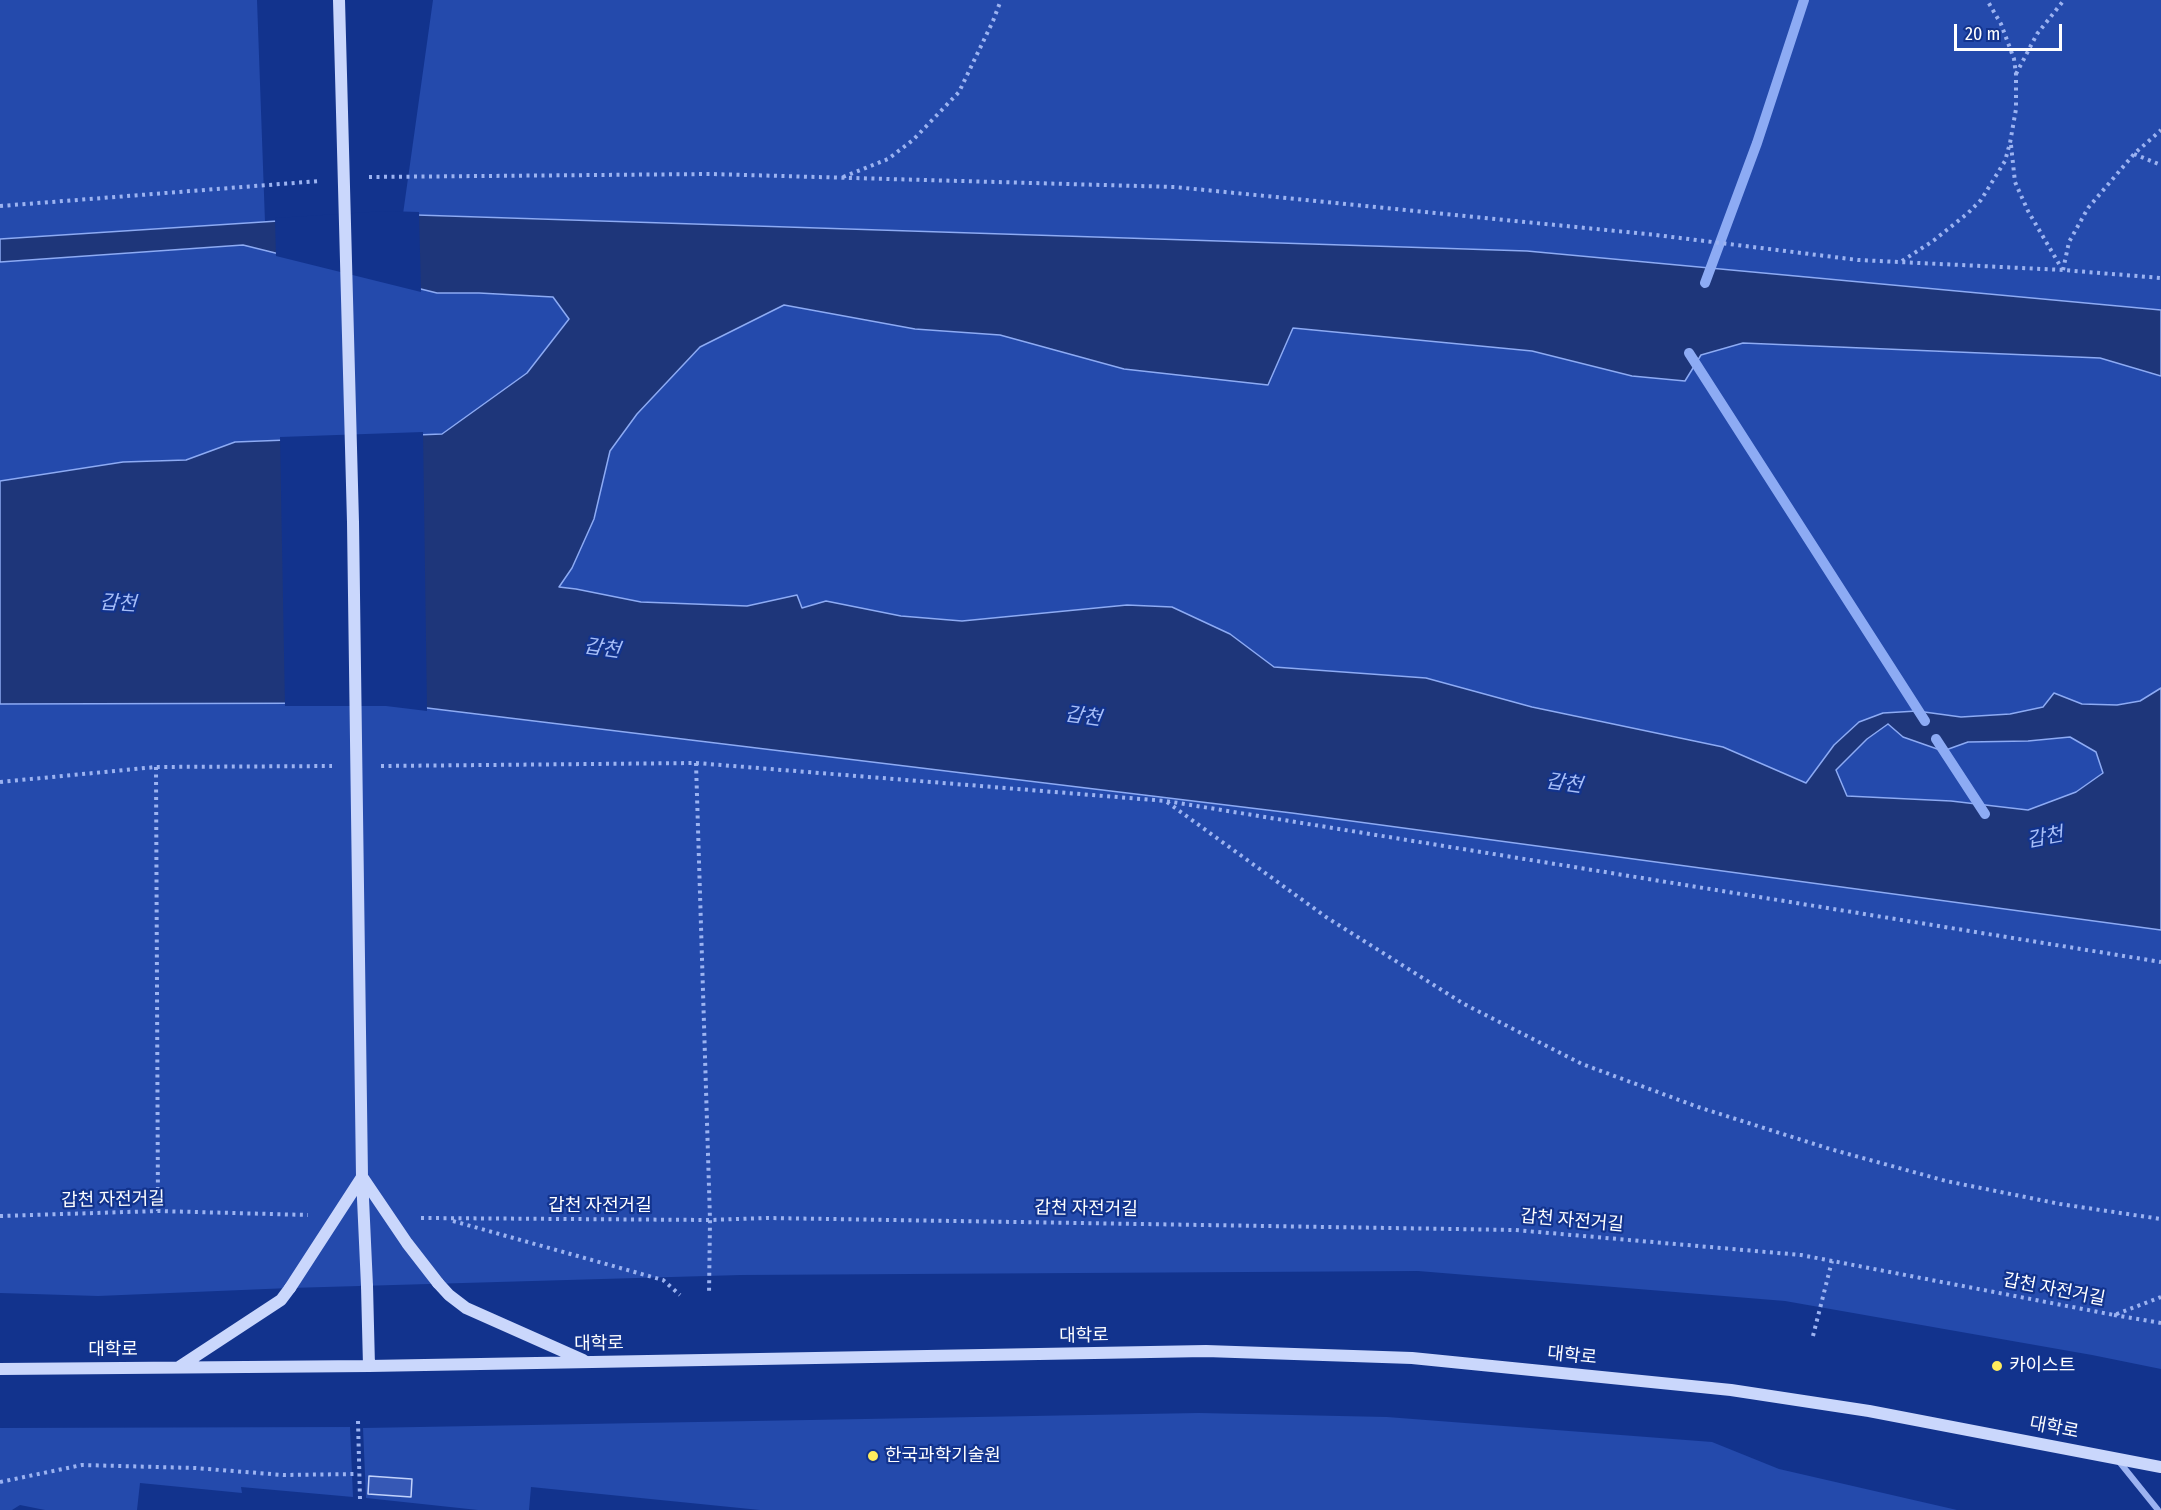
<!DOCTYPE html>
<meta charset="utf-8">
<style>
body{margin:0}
#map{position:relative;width:2161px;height:1510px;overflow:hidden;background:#12338d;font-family:"Fira Sans Condensed",sans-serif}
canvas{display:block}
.scale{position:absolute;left:1954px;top:24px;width:108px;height:27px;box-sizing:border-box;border:3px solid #fff;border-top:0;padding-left:8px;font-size:18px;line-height:21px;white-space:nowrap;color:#fff;-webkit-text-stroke:4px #12338d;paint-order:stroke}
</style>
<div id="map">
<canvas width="2161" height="1510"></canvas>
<div class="scale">20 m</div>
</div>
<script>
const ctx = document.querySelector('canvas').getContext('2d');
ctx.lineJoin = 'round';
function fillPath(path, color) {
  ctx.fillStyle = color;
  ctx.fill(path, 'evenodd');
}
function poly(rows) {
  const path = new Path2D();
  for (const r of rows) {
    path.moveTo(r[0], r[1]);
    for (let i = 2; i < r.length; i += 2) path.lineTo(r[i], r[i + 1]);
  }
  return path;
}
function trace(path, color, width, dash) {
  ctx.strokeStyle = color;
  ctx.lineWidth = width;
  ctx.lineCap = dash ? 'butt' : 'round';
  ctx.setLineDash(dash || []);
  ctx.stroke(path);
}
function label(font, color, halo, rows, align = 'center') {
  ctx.font = font + ' "Fira Sans Condensed","Noto Sans KR",sans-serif';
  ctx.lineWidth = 4.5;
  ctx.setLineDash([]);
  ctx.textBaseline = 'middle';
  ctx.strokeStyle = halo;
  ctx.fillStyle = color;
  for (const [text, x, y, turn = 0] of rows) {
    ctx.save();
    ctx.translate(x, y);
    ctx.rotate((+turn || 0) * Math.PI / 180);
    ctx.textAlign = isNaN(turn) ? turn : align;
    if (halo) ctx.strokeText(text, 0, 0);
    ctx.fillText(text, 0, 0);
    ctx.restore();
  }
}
fillPath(poly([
 [0,0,257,0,265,222,0,239],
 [433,0,2161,0,2161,310,1527,251,403,214],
 [243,245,437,293,479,293,554,297,569,319,527,373,442,434,235,442,186,460,123,462,0,481,0,262],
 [784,305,915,329,1000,335,1124,369,1292,328,1532,351,1632,376,1743,343,2100,358,2161,376,2161,688,2140,701,2117,705,2082,704,2054,693,2043,707,2010,714,1961,717,1917,711,1859,722,1834,745,1806,783,1723,747,1532,707,1426,678,1274,667,1230,634,1172,607,1127,605,962,621,802,608,797,595,747,606,641,602,576,589,559,587,572,568,594,519,610,451,637,414,700,347],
 [386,703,1292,813,2161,930,2161,1369,2092,1355,1785,1301,1418,1271,741,1275,290,1288,98,1296,0,1293,0,704],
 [1888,724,1903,737,1943,751,1968,742,2028,741,2070,737,2096,752,2103,773,2076,792,2028,810,1951,801,1847,796,1836,770,1867,739],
 [1199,1413,1387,1417,1712,1442,1779,1469,1957,1510,760,1510,531,1487,529,1510,478,1510,366,1498,363,1428],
 [350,1427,353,1497,241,1487,242,1493,140,1483,137,1510,45,1510,20,1505,12,1510,0,1510,0,1428]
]), '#244aac');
const water = poly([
 [386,214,1527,251,2161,310,2161,376,2100,358,1743,343,1701,355,1685,381,1632,376,1532,351,1293,328,1268,385,1124,369,1000,335,915,329,784,305,700,347,637,414,610,451,594,519,572,568,559,587,576,589,641,602,747,606,797,595,802,608,826,601,901,616,962,621,1127,605,1172,607,1230,634,1274,667,1426,678,1532,707,1723,747,1806,783,1834,745,1859,722,1883,713,1917,711,1961,717,2010,714,2043,707,2054,693,2082,704,2117,705,2140,701,2161,688,2161,930,1292,813,386,703,0,704,0,481,123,462,186,460,235,442,442,434,527,373,569,319,553,297,479,293,437,293,243,245,0,262,0,239,386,214],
 [1888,724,1903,737,1943,751,1968,742,2028,741,2070,737,2096,752,2103,773,2076,792,2028,810,1951,801,1847,796,1836,770,1867,739,1888,724]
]);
fillPath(water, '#1e367a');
trace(water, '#8dabf4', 1.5);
fillPath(poly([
 [386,211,419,212,421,292,276,256,275,218],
 [423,432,427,711,386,706,285,706,280,437]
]), '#12338d');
trace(poly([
 [1705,283,1757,143,1804,0],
 [1689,353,1925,721],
 [1936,739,1985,814]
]), '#8dabf4', 10);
const building = poly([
 [369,1476,412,1479,411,1497,368,1494,369,1476]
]);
fillPath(building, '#3658b5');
trace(building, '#c2d3fc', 1.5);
trace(poly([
 [2016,74,2037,34,2064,0],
 [2011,145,2015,182,2028,211,2062,269],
 [2134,154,2161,165],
 [369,177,710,174,1175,187,1656,235,1858,260,2063,270,2161,278],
 [843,177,888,159,913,140,959,92,993,21,1001,0],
 [0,206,319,181],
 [1902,261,1933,241,1968,213,1981,200,2005,161,2010,143,2016,109,2016,74,2014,59,2001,24,1987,0],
 [2063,270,2069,242,2088,208,2134,154,2161,130],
 [696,763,710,1220,709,1295],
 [381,766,696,763,1166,801,2161,962],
 [156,767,158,1211],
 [0,782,156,767,332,766],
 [1167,802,1326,917,1464,1004,1582,1064,1698,1107,1830,1149,1946,1181,2060,1204,2161,1219],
 [0,1216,158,1211,308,1215],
 [421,1218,710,1220,767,1218,1515,1230,1801,1255,2114,1315,2161,1297],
 [453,1221,663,1280,680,1295],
 [2114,1315,2161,1323],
 [1813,1336,1832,1261],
 [358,1421,360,1499],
 [0,1482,82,1465,195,1468,283,1475,358,1474]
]), '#9cb3f1', 4, [3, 4.5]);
trace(poly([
 [2117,1459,2158,1510]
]), '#9cb3f1', 6);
trace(poly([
 [438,1283,449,1295,466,1308,583,1360],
 [367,1286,369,1366],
 [179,1367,281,1300,290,1288],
 [0,1369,369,1366,1206,1351,1412,1358,1731,1390,1869,1411,2161,1467]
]), '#cad7fc', 12);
trace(poly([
 [339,0,353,522,362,1177,367,1286],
 [363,1178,407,1243,438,1283],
 [290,1288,362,1177]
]), '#cad7fc', 12);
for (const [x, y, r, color] of [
 [1997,1366,6,"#ffec5c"],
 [873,1456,6,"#ffec5c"]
]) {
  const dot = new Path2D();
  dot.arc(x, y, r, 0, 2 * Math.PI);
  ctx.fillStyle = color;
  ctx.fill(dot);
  trace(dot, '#12338d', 2);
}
label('18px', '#fff', '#12338d', [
 ["갑천 자전거길",113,1200,-1],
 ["갑천 자전거길",600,1206],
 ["갑천 자전거길",1086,1209,1],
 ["갑천 자전거길",1572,1221,5],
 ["갑천 자전거길",2054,1290,11],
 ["대학로",1084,1336,-1],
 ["대학로",599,1344,-1],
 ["대학로",113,1350],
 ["대학로",1572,1356,6],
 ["대학로",2054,1428,11]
]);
label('18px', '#fff', '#12338d', [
 ["카이스트",2009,1366],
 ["한국과학기술원",885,1456]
], 'left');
label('italic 20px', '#a7bef8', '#12338d', [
 ["갑천",118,604,3],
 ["갑천",602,649,8],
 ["갑천",1083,717,8],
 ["갑천",1564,784,8],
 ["갑천",2045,838,-11]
]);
</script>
